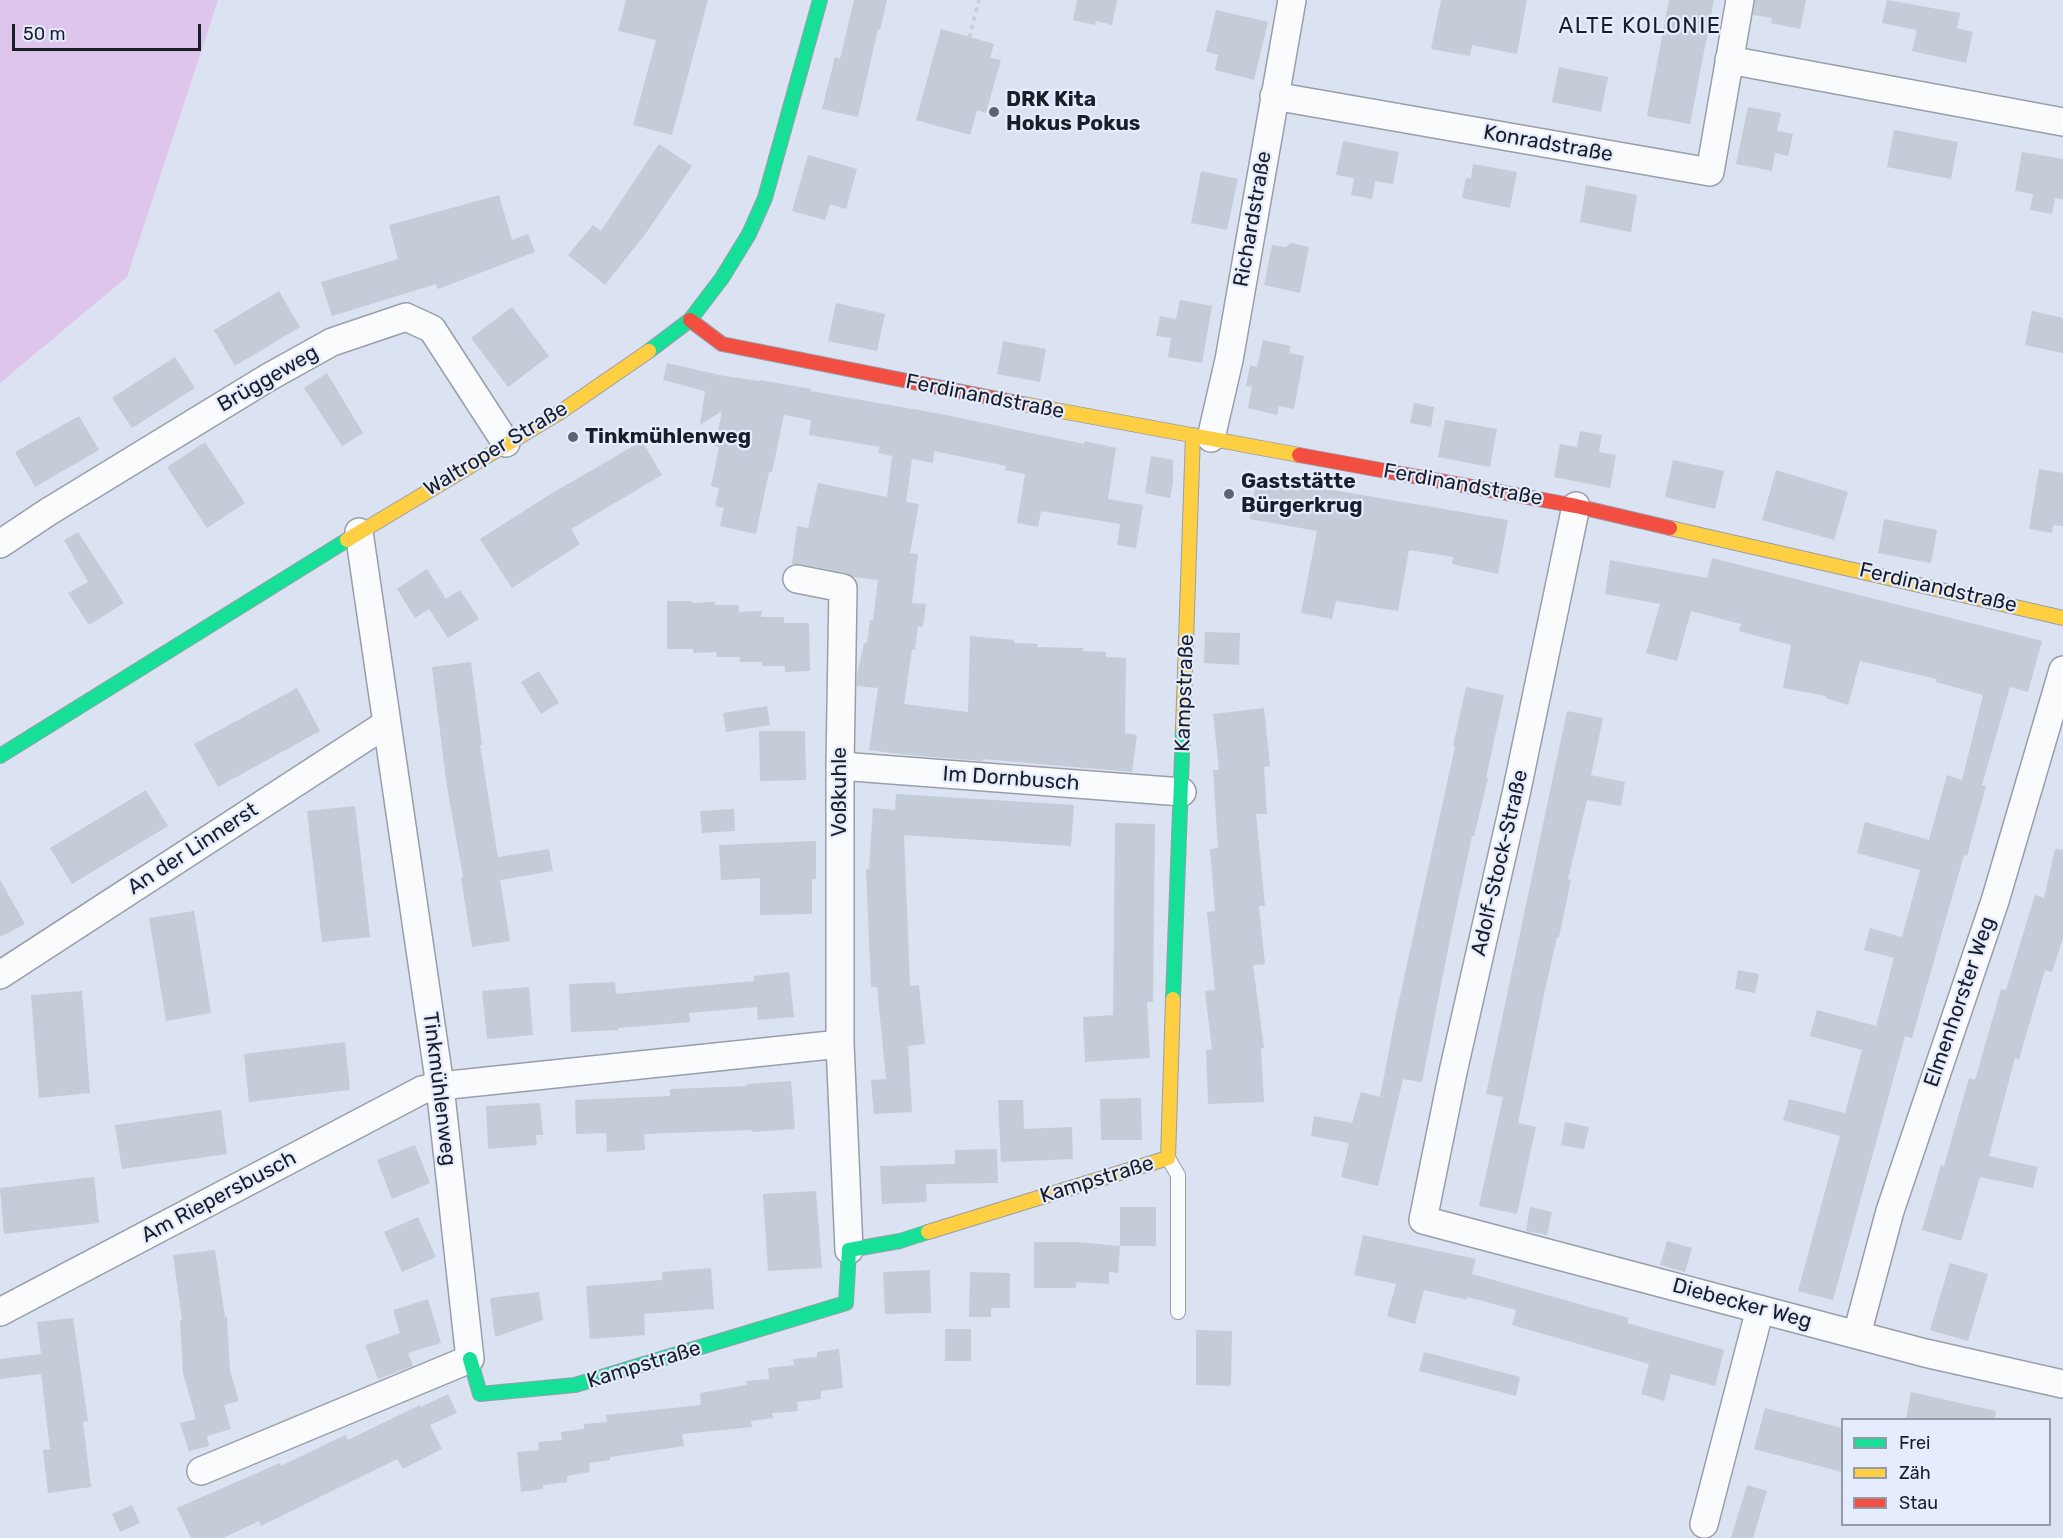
<!DOCTYPE html>
<meta charset="utf-8">
<style>
body{margin:0}
#map{position:relative;width:2063px;height:1538px;overflow:hidden;background:#dbe2f2;font-family:Rubik,sans-serif}
canvas{display:block}
.legend{position:absolute;left:1841px;top:1418px;width:210px;height:108px;box-sizing:border-box;background:#e4ecfd;border:2px solid #939aa8;margin:0;padding:8px 10px;list-style:none;font-size:18px;color:#1a1e29}
.legend li{display:flex;align-items:center;gap:12px;height:30px}
.legend b{width:30px;border:2px solid #939aa8}
.scale{position:absolute;left:12px;top:24px;width:189px;height:27px;box-sizing:border-box;border:3px solid #1a1e29;border-top:0;padding-left:8px;font-size:18px;line-height:21px;white-space:nowrap;color:#1a1e29;-webkit-text-stroke:4px #e4ecfd;paint-order:stroke}
</style>
<div id="map">
<canvas width="2063" height="1538"></canvas>
<ul class="legend">
<li><b style="height:8px;background:#16e098"></b>Frei</li>
<li><b style="height:8px;background:#ffcf43"></b>Zäh</li>
<li><b style="height:8px;background:#f24e42"></b>Stau</li>
</ul>
<div class="scale">50 m</div>
</div>
<script>
const ctx = document.querySelector('canvas').getContext('2d');
ctx.lineJoin = 'round';
function fillPath(path, color) {
  ctx.fillStyle = color;
  ctx.fill(path, 'evenodd');
}
function poly(rows) {
  const path = new Path2D();
  for (const r of rows) {
    path.moveTo(r[0], r[1]);
    for (let i = 2; i < r.length; i += 2) path.lineTo(r[i], r[i + 1]);
  }
  return path;
}
function trace(path, color, width, dash) {
  ctx.strokeStyle = color;
  ctx.lineWidth = width;
  ctx.lineCap = dash ? 'butt' : 'round';
  ctx.setLineDash(dash || []);
  ctx.stroke(path);
}
function label(font, color, halo, rows, align = 'center') {
  ctx.font = font + ' Rubik,sans-serif';
  ctx.lineWidth = 4.5;
  ctx.setLineDash([]);
  ctx.textBaseline = 'middle';
  ctx.strokeStyle = halo;
  ctx.fillStyle = color;
  for (const [text, x, y, turn = 0] of rows) {
    ctx.save();
    ctx.translate(x, y);
    ctx.rotate((+turn || 0) * Math.PI / 180);
    ctx.textAlign = isNaN(turn) ? turn : align;
    if (halo) ctx.strokeText(text, 0, 0);
    ctx.fillText(text, 0, 0);
    ctx.restore();
  }
}
fillPath(poly([
 [0,0,218,0,127,277,0,383]
]), '#dec5eb');
fillPath(poly([
 [626,0,708,0,672,135,633,125,656,40,618,31],
 [854,0,887,0,880,30,878,29,858,117,822,109,835,57,840,59],
 [1077,0,1117,0,1112,25,1096,21,1095,25,1073,20],
 [1441,0,1527,0,1517,54,1472,45,1470,56,1431,49],
 [1669,0,1714,0,1690,124,1647,116],
 [1755,0,1806,0,1800,29,1771,23,1772,18,1753,15],
 [1887,0,1960,13,1957,28,1973,32,1966,63,1912,51,1917,30,1882,23],
 [1216,10,1268,22,1254,80,1215,70,1218,55,1206,52],
 [941,29,994,44,990,58,1001,60,986,113,977,110,970,135,916,120],
 [1559,67,1608,77,1601,112,1552,102],
 [1748,107,1781,113,1777,131,1793,134,1788,156,1775,153,1772,171,1736,164],
 [1894,130,1958,142,1951,179,1887,167],
 [1343,141,1399,152,1393,184,1375,181,1372,199,1351,195,1354,178,1336,175],
 [659,144,692,166,646,233,605,285,568,255,593,225,601,231],
 [2022,152,2063,159,2063,199,2055,198,2052,214,2030,210,2033,194,2015,191],
 [808,155,857,169,846,209,830,204,825,220,792,211],
 [1473,164,1517,172,1510,208,1462,198,1466,178,1471,179],
 [1201,171,1238,179,1227,230,1191,223],
 [1586,185,1637,195,1631,232,1580,222],
 [499,195,512,240,528,234,535,252,438,289,436,284,332,316,321,282,398,259,389,225],
 [1291,243,1309,247,1300,293,1264,285,1272,245,1286,247],
 [279,291,300,327,235,366,214,330],
 [1180,300,1212,306,1202,363,1168,357,1171,338,1156,336,1160,316,1176,319],
 [836,303,885,314,877,351,828,341],
 [512,307,549,356,508,387,471,338],
 [2032,311,2063,318,2063,353,2025,345],
 [1263,340,1291,346,1289,353,1304,356,1294,409,1279,406,1277,415,1248,408,1252,387,1246,386,1250,365,1257,367],
 [1003,341,1046,349,1040,382,997,374],
 [175,357,195,388,132,428,112,398],
 [667,363,724,376,760,381,760,380,811,389,810,391,941,414,1084,444,1085,441,1116,448,1108,499,1143,505,1136,548,1117,545,1120,524,1041,511,1038,527,1017,523,1025,474,1005,470,1006,466,934,451,933,463,912,459,906,502,919,504,910,553,918,554,912,603,926,604,923,627,918,626,915,650,912,649,904,704,968,712,970,636,1014,640,1014,643,1038,644,1037,647,1083,648,1083,651,1106,652,1106,657,1126,658,1125,733,1137,735,1132,772,983,759,983,761,908,755,869,750,878,688,857,686,857,675,864,643,867,643,870,620,873,620,878,580,854,577,846,573,800,564,792,564,797,526,808,528,818,483,887,497,892,456,878,453,880,447,809,435,811,420,784,415,772,472,769,472,756,534,720,526,724,508,715,506,719,488,711,486,719,447,715,446,722,411,700,425,705,391,663,380],
 [327,373,363,433,342,446,304,388],
 [1414,403,1434,407,1431,427,1410,423],
 [79,416,99,450,35,487,15,452],
 [1445,420,1497,429,1490,467,1438,457],
 [1580,431,1602,435,1599,452,1616,455,1610,488,1554,477,1560,444,1577,447],
 [642,441,662,475,571,529,580,544,512,588,480,539,549,495],
 [205,442,245,503,207,528,167,467],
 [1151,456,1173,460,1173,483,1170,498,1145,493],
 [1673,460,1724,471,1715,509,1665,497],
 [2039,469,2063,473,2063,526,2053,525,2052,533,2029,529],
 [1776,470,1848,492,1834,540,1762,520],
 [1257,477,1508,520,1498,574,1452,564,1453,557,1409,550,1398,611,1336,601,1332,619,1301,613,1317,531,1250,519],
 [1884,519,1937,530,1931,563,1878,553],
 [78,532,124,603,89,625,68,593,88,582,64,540],
 [1712,558,2042,641,2028,692,2010,687,1982,785,1986,786,1967,856,1964,855,1912,1038,1905,1036,1833,1300,1798,1291,1840,1136,1783,1120,1789,1099,1845,1113,1862,1050,1810,1036,1817,1010,1876,1026,1894,958,1864,950,1870,928,1902,937,1920,870,1857,853,1865,822,1929,840,1947,775,1962,780,1983,695,1936,682,1937,679,1860,661,1848,705,1826,698,1826,696,1783,688,1791,645,1739,631,1741,624,1691,611,1677,661,1646,653,1660,604,1605,594,1610,560,1707,578],
 [427,569,446,599,460,590,479,619,448,638,429,609,415,618,397,589],
 [667,601,692,601,691,603,715,602,715,605,739,605,739,612,762,611,761,617,784,617,784,623,809,623,810,671,785,672,785,666,762,666,762,662,740,662,740,657,716,657,717,652,693,653,693,649,667,649],
 [1205,632,1240,633,1239,665,1204,663],
 [471,662,482,745,480,745,498,857,549,849,553,871,500,880,510,941,472,947,461,878,463,877,446,780,432,667],
 [539,671,559,703,541,714,521,682],
 [1466,687,1504,695,1486,778,1488,778,1474,836,1472,836,1450,939,1422,1082,1403,1079,1378,1186,1341,1177,1349,1143,1311,1136,1314,1116,1352,1123,1361,1092,1380,1097,1396,1014,1455,747,1453,746],
 [297,688,320,731,218,787,194,744],
 [767,706,770,725,726,732,723,713],
 [1264,708,1270,766,1264,767,1267,814,1256,814,1265,906,1259,906,1265,964,1253,965,1264,1048,1261,1048,1264,1102,1208,1104,1206,1050,1212,1050,1205,991,1215,990,1207,912,1215,911,1210,849,1218,848,1213,770,1219,770,1213,714],
 [1567,711,1603,718,1591,775,1625,782,1621,806,1587,800,1568,879,1571,880,1559,937,1557,937,1545,990,1518,1123,1536,1127,1517,1214,1479,1206,1503,1097,1486,1094],
 [759,731,805,731,806,780,760,781],
 [146,790,168,826,72,884,50,848],
 [896,794,1074,805,1071,846,904,835,910,986,919,985,925,1044,908,1046,912,1112,874,1114,871,1080,886,1079,877,987,871,987,866,869,869,869,873,808,895,810],
 [355,806,370,937,322,942,307,811],
 [734,809,735,831,702,833,700,811],
 [1115,823,1155,824,1153,1002,1147,1002,1150,1058,1085,1062,1083,1017,1113,1015],
 [816,841,816,879,812,879,812,914,760,915,760,878,721,880,719,845],
 [2055,849,2063,850,2063,938,2052,972,2045,970,2019,1059,2015,1058,1989,1156,2038,1167,2033,1188,1980,1177,1961,1241,1922,1230,1941,1165,1944,1166,1969,1078,1975,1080,2001,989,2006,990,2035,895,2044,898],
 [0,880,25,924,0,937],
 [194,911,211,1013,166,1021,149,918],
 [1738,970,1759,974,1755,993,1735,989],
 [789,972,794,1017,758,1020,757,1007,689,1013,690,1022,618,1028,618,1030,571,1032,569,984,615,982,616,994,754,981,754,976],
 [529,987,533,1035,487,1039,482,991],
 [82,991,90,1093,39,1098,31,995],
 [345,1042,350,1090,249,1102,244,1054],
 [791,1081,795,1129,752,1132,751,1130,644,1134,645,1150,607,1152,606,1133,576,1134,575,1100,670,1096,670,1089,747,1086,747,1084],
 [1141,1098,1142,1140,1101,1140,1100,1099],
 [998,1100,1023,1100,1024,1129,1072,1127,1073,1159,1001,1162],
 [540,1103,543,1135,536,1135,537,1145,488,1149,486,1106],
 [221,1110,227,1154,122,1169,115,1125],
 [1565,1122,1589,1127,1584,1149,1561,1145],
 [415,1145,430,1183,392,1199,377,1160],
 [997,1149,998,1183,926,1184,927,1202,882,1204,880,1166,955,1164,955,1150],
 [94,1177,99,1223,4,1234,0,1188],
 [816,1191,822,1268,768,1271,763,1194],
 [1120,1207,1156,1207,1156,1246,1120,1246],
 [1530,1207,1552,1212,1547,1235,1526,1231],
 [418,1217,436,1257,402,1272,384,1232],
 [1363,1235,1476,1259,1472,1274,1629,1318,1627,1323,1724,1350,1715,1386,1671,1374,1664,1401,1641,1394,1649,1364,1512,1325,1516,1310,1467,1297,1467,1300,1424,1290,1415,1324,1387,1316,1396,1284,1354,1275],
 [1667,1241,1692,1248,1685,1272,1660,1265],
 [1034,1242,1076,1242,1120,1246,1118,1273,1109,1272,1109,1284,1076,1282,1076,1288,1034,1288],
 [215,1250,225,1317,227,1317,230,1371,239,1401,224,1405,231,1429,207,1436,209,1446,189,1451,180,1423,196,1419,183,1373,180,1320,182,1320,173,1255],
 [1950,1263,1988,1274,1968,1341,1930,1330],
 [711,1268,714,1309,644,1314,645,1335,590,1339,586,1286,662,1280,662,1272],
 [930,1270,931,1313,885,1314,883,1272],
 [970,1272,1010,1273,1010,1308,991,1308,991,1317,969,1317],
 [539,1292,543,1320,495,1337,490,1298],
 [428,1299,441,1343,408,1353,413,1366,378,1379,365,1345,400,1333,393,1310],
 [73,1318,88,1421,83,1422,91,1487,48,1493,43,1450,50,1449,41,1374,0,1379,0,1359,41,1354,37,1322],
 [945,1329,971,1329,971,1361,945,1361],
 [1196,1330,1232,1331,1231,1386,1196,1385],
 [839,1349,843,1388,821,1391,821,1399,797,1402,798,1411,772,1413,773,1418,751,1421,752,1427,682,1434,684,1446,610,1457,610,1460,589,1463,590,1472,567,1476,567,1482,543,1485,543,1489,521,1492,517,1452,539,1450,538,1442,562,1440,561,1432,584,1429,584,1424,607,1422,606,1415,701,1405,700,1393,747,1385,746,1381,769,1379,768,1368,794,1365,793,1359,817,1357,817,1352],
 [1424,1352,1520,1377,1516,1396,1419,1371],
 [1911,1392,1996,1411,1995,1419,1906,1419],
 [448,1394,457,1413,430,1425,442,1449,403,1469,397,1459,261,1526,259,1521,223,1538,191,1538,177,1508,280,1463,281,1466,345,1435,348,1440,420,1405,421,1407],
 [1765,1408,1842,1428,1842,1472,1754,1449],
 [1747,1485,1767,1491,1753,1538,1731,1538],
 [132,1505,140,1523,120,1532,112,1514]
]), '#c3ccd7');
const lane = poly([
 [1168,1158,1178,1175,1178,1312]
]);
const street = poly([
 [1729,60,2063,122],
 [1274,96,1710,172,1740,0],
 [1211,438,1229,360,1292,0],
 [1576,506,1516,794,1453,1072,1423,1220,1925,1353,2063,1384],
 [0,544,48,512,269,377,332,342,406,317,432,329,506,443],
 [797,579,843,588,840,766,840,1044,849,1250],
 [840,766,1182,792],
 [0,975,386,724],
 [0,1312,422,1090,440,1086,840,1044],
 [1857,1334,1890,1211,1995,901,2063,670],
 [201,1471,470,1359,440,1086,359,532],
 [1704,1524,1760,1309]
]);
const fast = poly([
 [649,351,690,320,722,278,749,234,765,198,820,0],
 [0,756,347,540],
 [1173,999,1183,728],
 [470,1359,480,1394,575,1385,846,1303,849,1250,900,1241,928,1232]
]);
const slow = poly([
 [1023,404,1299,455],
 [1670,528,2063,618],
 [347,540,559,413,649,351],
 [1183,728,1193,435],
 [928,1232,1168,1158,1173,999]
]);
const jam = poly([
 [690,320,722,344,1023,404],
 [1299,455,1576,506,1670,528]
]);
trace(lane, '#999eaa', 16);
trace(street, '#999eaa', 30);
trace(fast, '#999eaa', 16);
trace(slow, '#999eaa', 16);
trace(jam, '#999eaa', 16);
trace(poly([
 [969,38,979,0]
]), '#ccced2', 4, [4.5, 4.5]);
trace(lane, '#fafbfd', 14);
trace(street, '#fafbfd', 27);
trace(fast, '#16e098', 14);
trace(slow, '#ffcf43', 14);
trace(jam, '#f24e42', 14);
for (const [x, y, r, color] of [
 [994,112,6,"#5e636f"],
 [573,437,6,"#5e636f"],
 [1229,494,6,"#5e636f"]
]) {
  const dot = new Path2D();
  dot.arc(x, y, r, 0, 2 * Math.PI);
  ctx.fillStyle = color;
  ctx.fill(dot);
  trace(dot, '#e4ecfd', 2);
}
label('bold 21px', '#1a1e29', '#e4ecfd', [
 ["DRK Kita",1006,100],
 ["Hokus Pokus",1006,124],
 ["Tinkmühlenweg",585,437],
 ["Gaststätte",1241,482],
 ["Bürgerkrug",1241,506]
], 'left');
label('21px', '#1a1e29', '#e4ecfd', [
 ["Konradstraße",1548,144,10],
 ["Richardstraße",1253,219,-80],
 ["Brüggeweg",268,379,-30],
 ["Ferdinandstraße",985,397,11],
 ["Waltroper Straße",496,449,-31],
 ["Ferdinandstraße",1463,485,10],
 ["Ferdinandstraße",1938,588,13],
 ["Kampstraße",1185,693,-88],
 ["Im Dornbusch",1011,779,4],
 ["Voßkuhle",840,792,-90],
 ["An der Linnerst",193,849,-33],
 ["Adolf-Stock-Straße",1500,863,-77],
 ["Elmenhorster Weg",1960,1002,-71],
 ["Tinkmühlenweg",439,1089,83],
 ["Kampstraße",1097,1180,-17],
 ["Am Riepersbusch",219,1197,-28],
 ["Diebecker Weg",1742,1304,15],
 ["Kampstraße",644,1365,-17]
]);
ctx.letterSpacing = '1.5px';
label('22px', '#1a1e29', '#e4ecfd', [
 ["ALTE KOLONIE",1640,27]
]);
ctx.letterSpacing = '0px';
</script>
